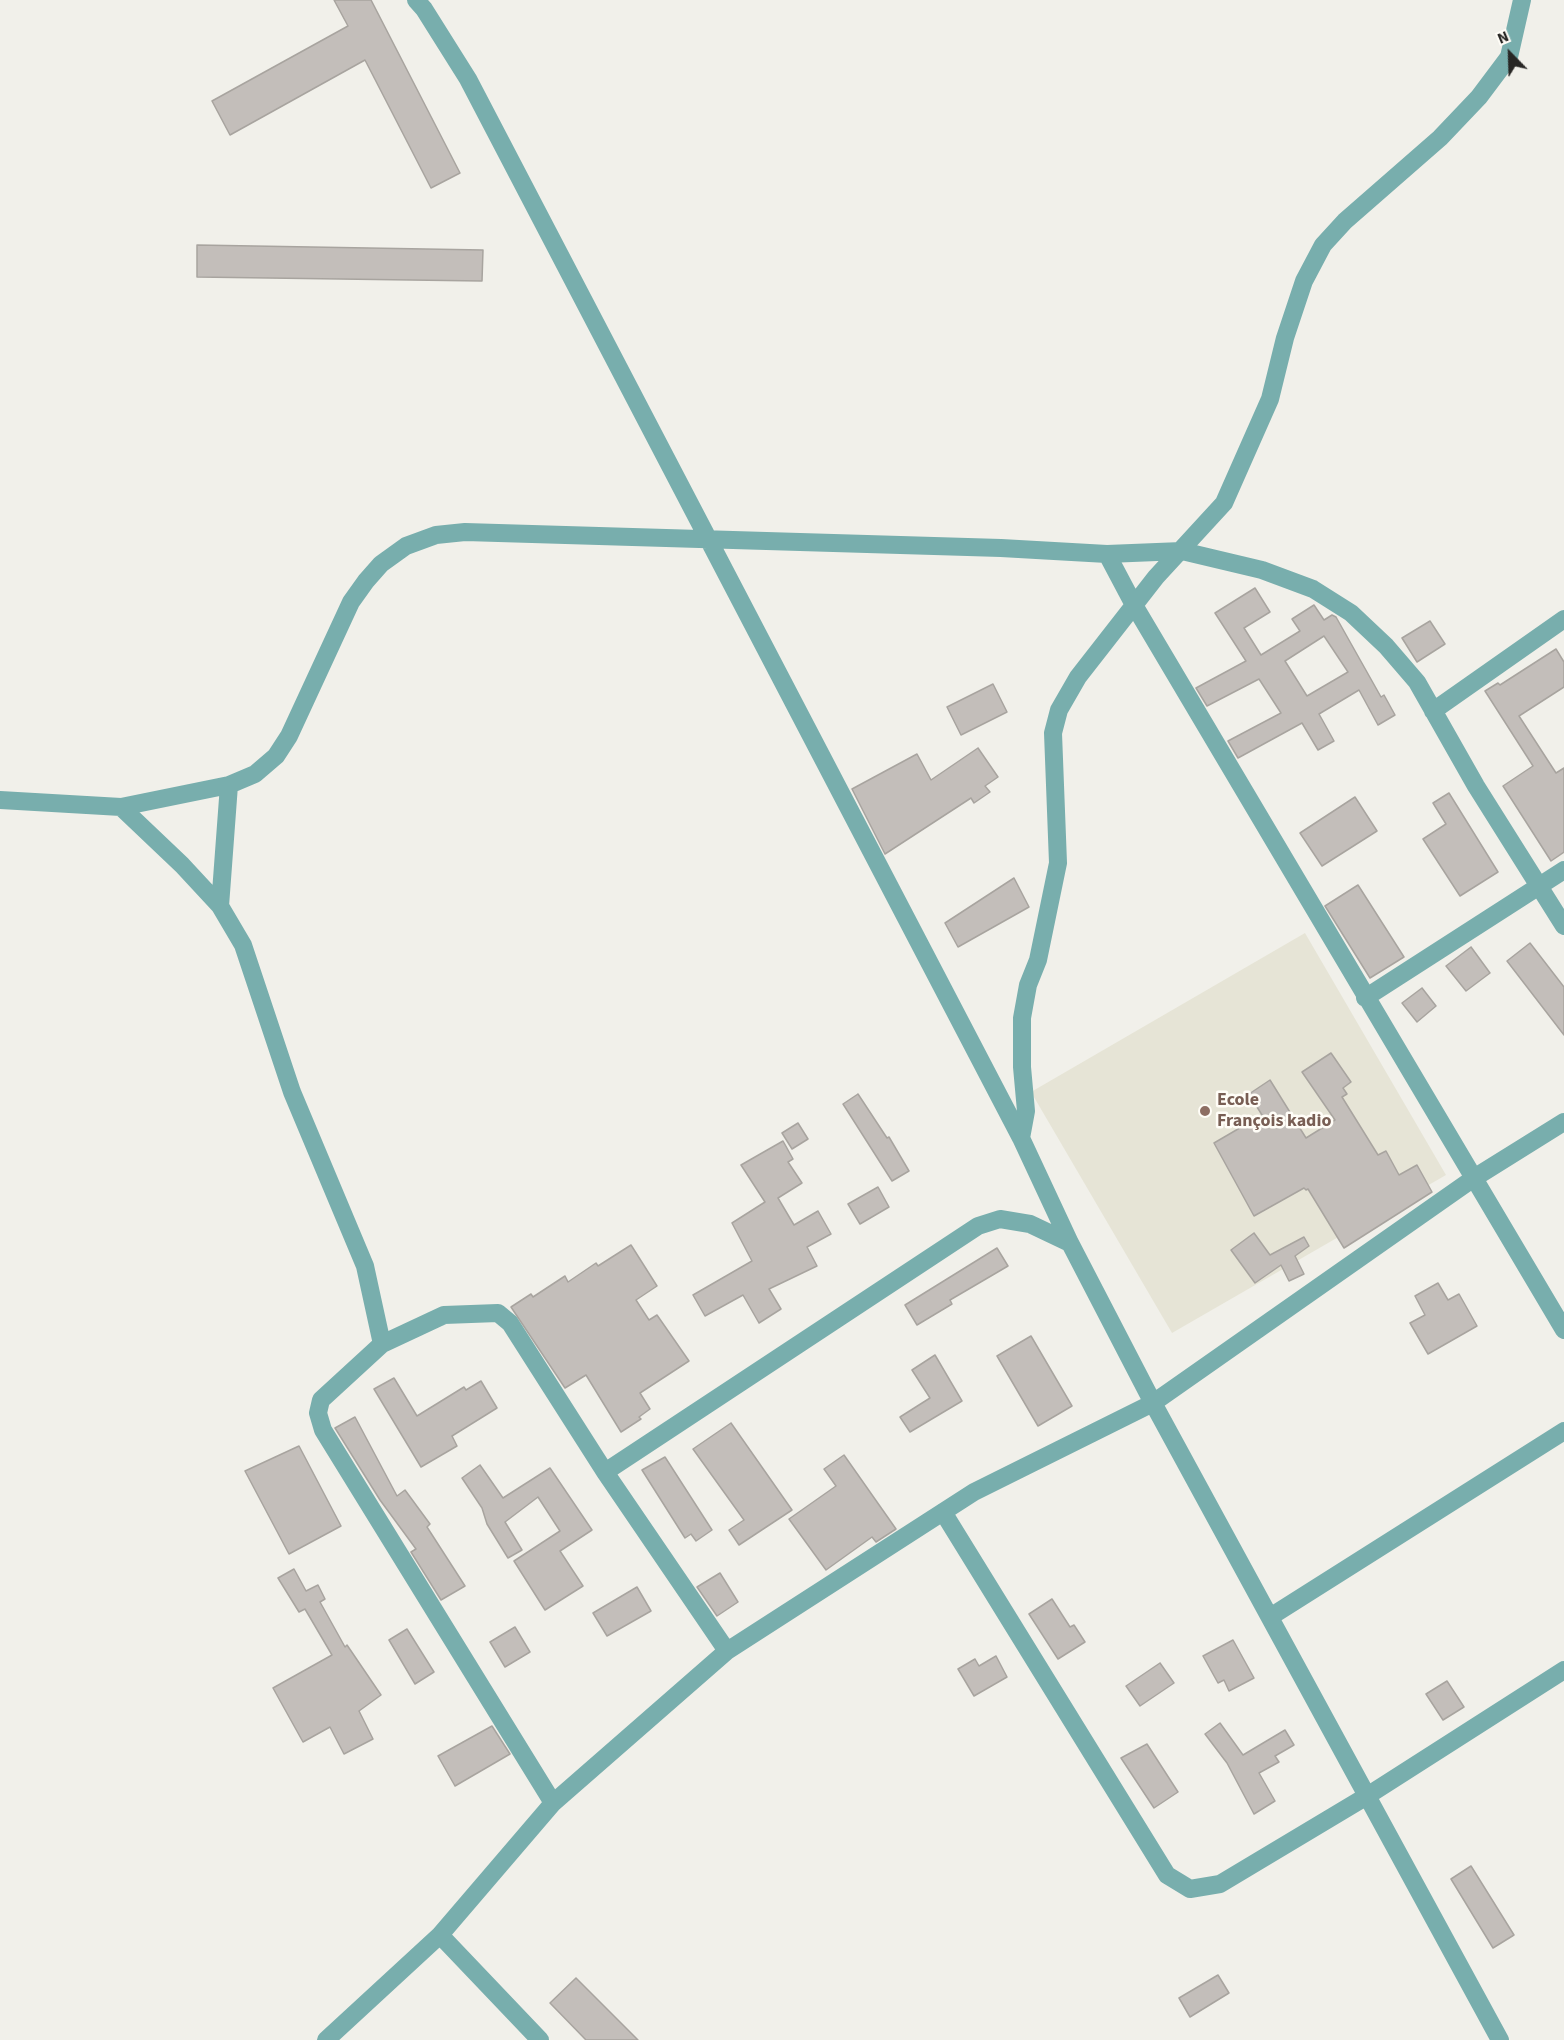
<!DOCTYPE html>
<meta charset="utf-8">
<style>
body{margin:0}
#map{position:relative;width:1564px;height:2040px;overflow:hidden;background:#f1f0ea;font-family:"Source Sans 3",sans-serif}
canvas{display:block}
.north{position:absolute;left:1480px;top:24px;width:60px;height:60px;-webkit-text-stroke:4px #fffdf7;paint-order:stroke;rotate:337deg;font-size:16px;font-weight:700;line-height:24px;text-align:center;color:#282725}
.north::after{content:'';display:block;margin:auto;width:21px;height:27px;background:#282725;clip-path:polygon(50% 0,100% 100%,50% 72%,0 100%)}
</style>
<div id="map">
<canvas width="1564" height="2040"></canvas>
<div class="north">N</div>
</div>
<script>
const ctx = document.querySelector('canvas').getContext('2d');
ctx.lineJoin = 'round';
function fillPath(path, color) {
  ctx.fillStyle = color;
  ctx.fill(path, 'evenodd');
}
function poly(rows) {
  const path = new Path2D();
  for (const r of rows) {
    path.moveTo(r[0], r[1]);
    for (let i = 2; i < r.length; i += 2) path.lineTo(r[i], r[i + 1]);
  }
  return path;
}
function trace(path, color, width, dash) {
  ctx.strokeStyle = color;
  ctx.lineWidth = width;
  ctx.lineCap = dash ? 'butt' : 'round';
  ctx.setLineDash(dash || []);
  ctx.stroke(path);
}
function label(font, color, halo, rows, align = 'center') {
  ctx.font = font + ' "Source Sans 3",sans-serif';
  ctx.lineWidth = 5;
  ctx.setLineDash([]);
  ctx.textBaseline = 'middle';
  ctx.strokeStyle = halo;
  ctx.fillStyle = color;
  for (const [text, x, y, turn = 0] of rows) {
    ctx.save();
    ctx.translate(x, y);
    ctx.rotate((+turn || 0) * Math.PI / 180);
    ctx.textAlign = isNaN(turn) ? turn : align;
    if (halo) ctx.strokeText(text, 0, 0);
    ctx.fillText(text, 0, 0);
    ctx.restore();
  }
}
fillPath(poly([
 [1305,933,1446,1175,1172,1333,1031,1092]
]), '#e6e4d6');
const building = poly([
 [334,0,371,0,460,173,431,188,365,60,230,135,212,101,348,26,334,0],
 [197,245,483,250,482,281,197,277,197,245],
 [1255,588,1270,612,1244,628,1261,655,1300,631,1292,619,1314,605,1324,620,1332,615,1336,617,1381,697,1384,695,1395,715,1378,725,1359,690,1319,714,1334,741,1318,750,1302,723,1238,758,1228,741,1281,713,1259,679,1207,706,1196,688,1246,661,1215,613,1255,588],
 [1324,636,1348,672,1307,696,1285,661,1324,636],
 [1430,621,1445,644,1417,662,1402,638,1430,621],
 [1556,649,1564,662,1564,687,1519,716,1556,773,1564,768,1564,852,1551,861,1503,786,1533,766,1485,691,1498,683,1500,685,1556,649],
 [993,684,1007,712,961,735,947,707,993,684],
 [978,748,998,777,985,786,990,792,974,803,971,798,885,854,852,789,917,754,931,780,978,748],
 [1449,793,1498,872,1460,896,1423,839,1446,824,1433,803,1449,793],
 [1355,797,1377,831,1322,866,1300,833,1355,797],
 [1014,878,1029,907,958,947,945,923,1014,878],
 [1358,885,1404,957,1370,978,1325,906,1358,885],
 [1530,943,1564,987,1564,1035,1507,961,1530,943],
 [1471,947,1490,973,1466,991,1446,966,1471,947],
 [1422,988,1436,1006,1417,1022,1402,1003,1422,988],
 [1331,1053,1351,1082,1343,1088,1347,1094,1342,1097,1378,1155,1386,1151,1399,1175,1417,1165,1432,1192,1344,1248,1308,1189,1306,1190,1304,1188,1254,1216,1214,1143,1262,1115,1249,1094,1270,1080,1306,1138,1335,1120,1302,1072,1331,1053],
 [858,1094,887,1138,889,1137,909,1171,892,1181,843,1104,858,1094],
 [798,1123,808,1139,792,1149,782,1133,798,1123],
 [783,1141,793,1159,788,1162,802,1183,778,1198,794,1225,818,1211,831,1234,807,1247,817,1266,769,1289,781,1309,759,1323,743,1295,705,1316,693,1295,752,1261,732,1223,765,1202,741,1165,783,1141],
 [878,1187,889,1207,860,1224,848,1204,878,1187],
 [1254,1233,1270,1255,1304,1237,1309,1246,1295,1256,1304,1274,1289,1281,1281,1265,1255,1283,1231,1250,1254,1233],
 [631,1245,657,1286,636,1300,649,1320,657,1315,689,1361,640,1393,650,1409,639,1417,641,1419,621,1432,586,1375,565,1388,511,1307,531,1294,533,1297,565,1276,568,1282,596,1263,598,1266,631,1245],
 [997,1248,1008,1266,950,1300,952,1304,917,1325,905,1305,997,1248],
 [1438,1283,1448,1300,1459,1294,1477,1326,1428,1354,1410,1323,1425,1315,1415,1296,1438,1283],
 [1031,1336,1072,1406,1038,1426,997,1356,1031,1336],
 [935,1355,962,1401,910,1432,900,1417,930,1398,912,1370,935,1355],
 [394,1378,417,1416,464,1387,466,1390,481,1381,497,1408,452,1436,457,1446,421,1467,374,1389,394,1378],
 [355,1417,397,1496,405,1490,430,1524,427,1527,465,1586,441,1600,411,1552,416,1549,380,1500,335,1428,355,1417],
 [731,1423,792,1510,739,1545,729,1530,744,1520,693,1449,731,1423],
 [299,1446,341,1526,289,1554,245,1471,299,1446],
 [844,1455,896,1529,876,1542,872,1537,826,1570,789,1519,836,1486,824,1469,844,1455],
 [665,1457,712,1530,696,1541,691,1534,685,1538,642,1470,665,1457],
 [480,1465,503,1498,550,1468,592,1530,560,1551,583,1586,545,1610,514,1561,560,1531,538,1497,505,1522,522,1550,508,1558,487,1524,482,1508,462,1478,480,1465],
 [294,1569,306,1591,318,1585,325,1599,320,1602,345,1647,347,1645,381,1695,359,1711,373,1739,344,1754,330,1727,303,1742,273,1688,332,1655,305,1609,299,1612,278,1578,294,1569],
 [720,1573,738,1602,717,1616,697,1587,720,1573],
 [637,1587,651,1611,607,1636,593,1613,637,1587],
 [1052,1599,1070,1627,1074,1625,1085,1642,1058,1659,1029,1614,1052,1599],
 [515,1627,530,1652,505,1667,490,1642,515,1627],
 [407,1629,434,1672,415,1684,389,1640,407,1629],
 [1233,1640,1254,1678,1229,1691,1224,1680,1218,1683,1203,1656,1233,1640],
 [996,1656,1007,1677,974,1696,958,1669,975,1659,979,1666,996,1656],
 [1160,1663,1174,1683,1140,1706,1126,1686,1160,1663],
 [1447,1681,1464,1707,1443,1720,1426,1694,1447,1681],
 [1220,1723,1243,1755,1285,1730,1294,1745,1275,1756,1279,1762,1259,1773,1275,1801,1254,1814,1227,1763,1205,1734,1220,1723],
 [492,1726,510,1754,455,1786,438,1756,492,1726],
 [1147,1744,1178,1792,1154,1808,1121,1758,1147,1744],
 [1471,1866,1514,1935,1493,1948,1451,1879,1471,1866],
 [1218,1975,1229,1993,1190,2017,1179,1998,1218,1975],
 [576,1978,638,2040,586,2040,550,2003,576,1978]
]);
fillPath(building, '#c3beba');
trace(building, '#a8a49f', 1.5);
trace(poly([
 [416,0,424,9,468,79,1021,1138,1070,1243,1153,1403,1500,2040],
 [1107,554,1134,605,1564,1330],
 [1433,711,1564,619],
 [0,800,121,807,229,785,255,774,276,756,289,736,351,602,366,581,381,564,406,546,436,535,465,532,1001,548,1107,554,1182,551,1262,570,1313,589,1351,613,1386,646,1417,682,1476,786,1564,926],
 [121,807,182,865,220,906,243,945,292,1092,365,1266,382,1344],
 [220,906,229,785],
 [1365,998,1564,870],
 [1021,1138,1026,1111,1022,1067,1022,1018,1028,985,1038,960,1058,863,1053,733,1059,710,1078,677,1156,577,1224,503,1270,399,1285,338,1304,281,1323,245,1345,221,1440,138,1479,97,1509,57,1522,0],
 [605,1472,978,1226,1000,1219,1030,1224,1070,1243],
 [943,1512,1167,1875,1190,1889,1220,1884,1367,1796,1564,1670],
 [1270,1617,1564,1431],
 [553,1803,323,1430,318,1413,321,1400,382,1344,444,1315,498,1313,510,1323,605,1472,727,1651],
 [440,1935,540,2040],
 [326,2040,440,1935,553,1803,727,1651,974,1492,1153,1403,1474,1178,1564,1122]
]), '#78aead', 18);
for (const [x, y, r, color] of [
 [1205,1111,6,"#8d6e63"]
]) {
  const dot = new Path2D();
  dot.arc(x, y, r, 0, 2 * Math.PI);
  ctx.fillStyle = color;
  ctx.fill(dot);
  trace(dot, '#fffdf7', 2);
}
label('bold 18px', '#785e54', '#fffdf7', [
 ["Ecole",1217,1101],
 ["François kadio",1217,1122]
], 'left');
</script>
